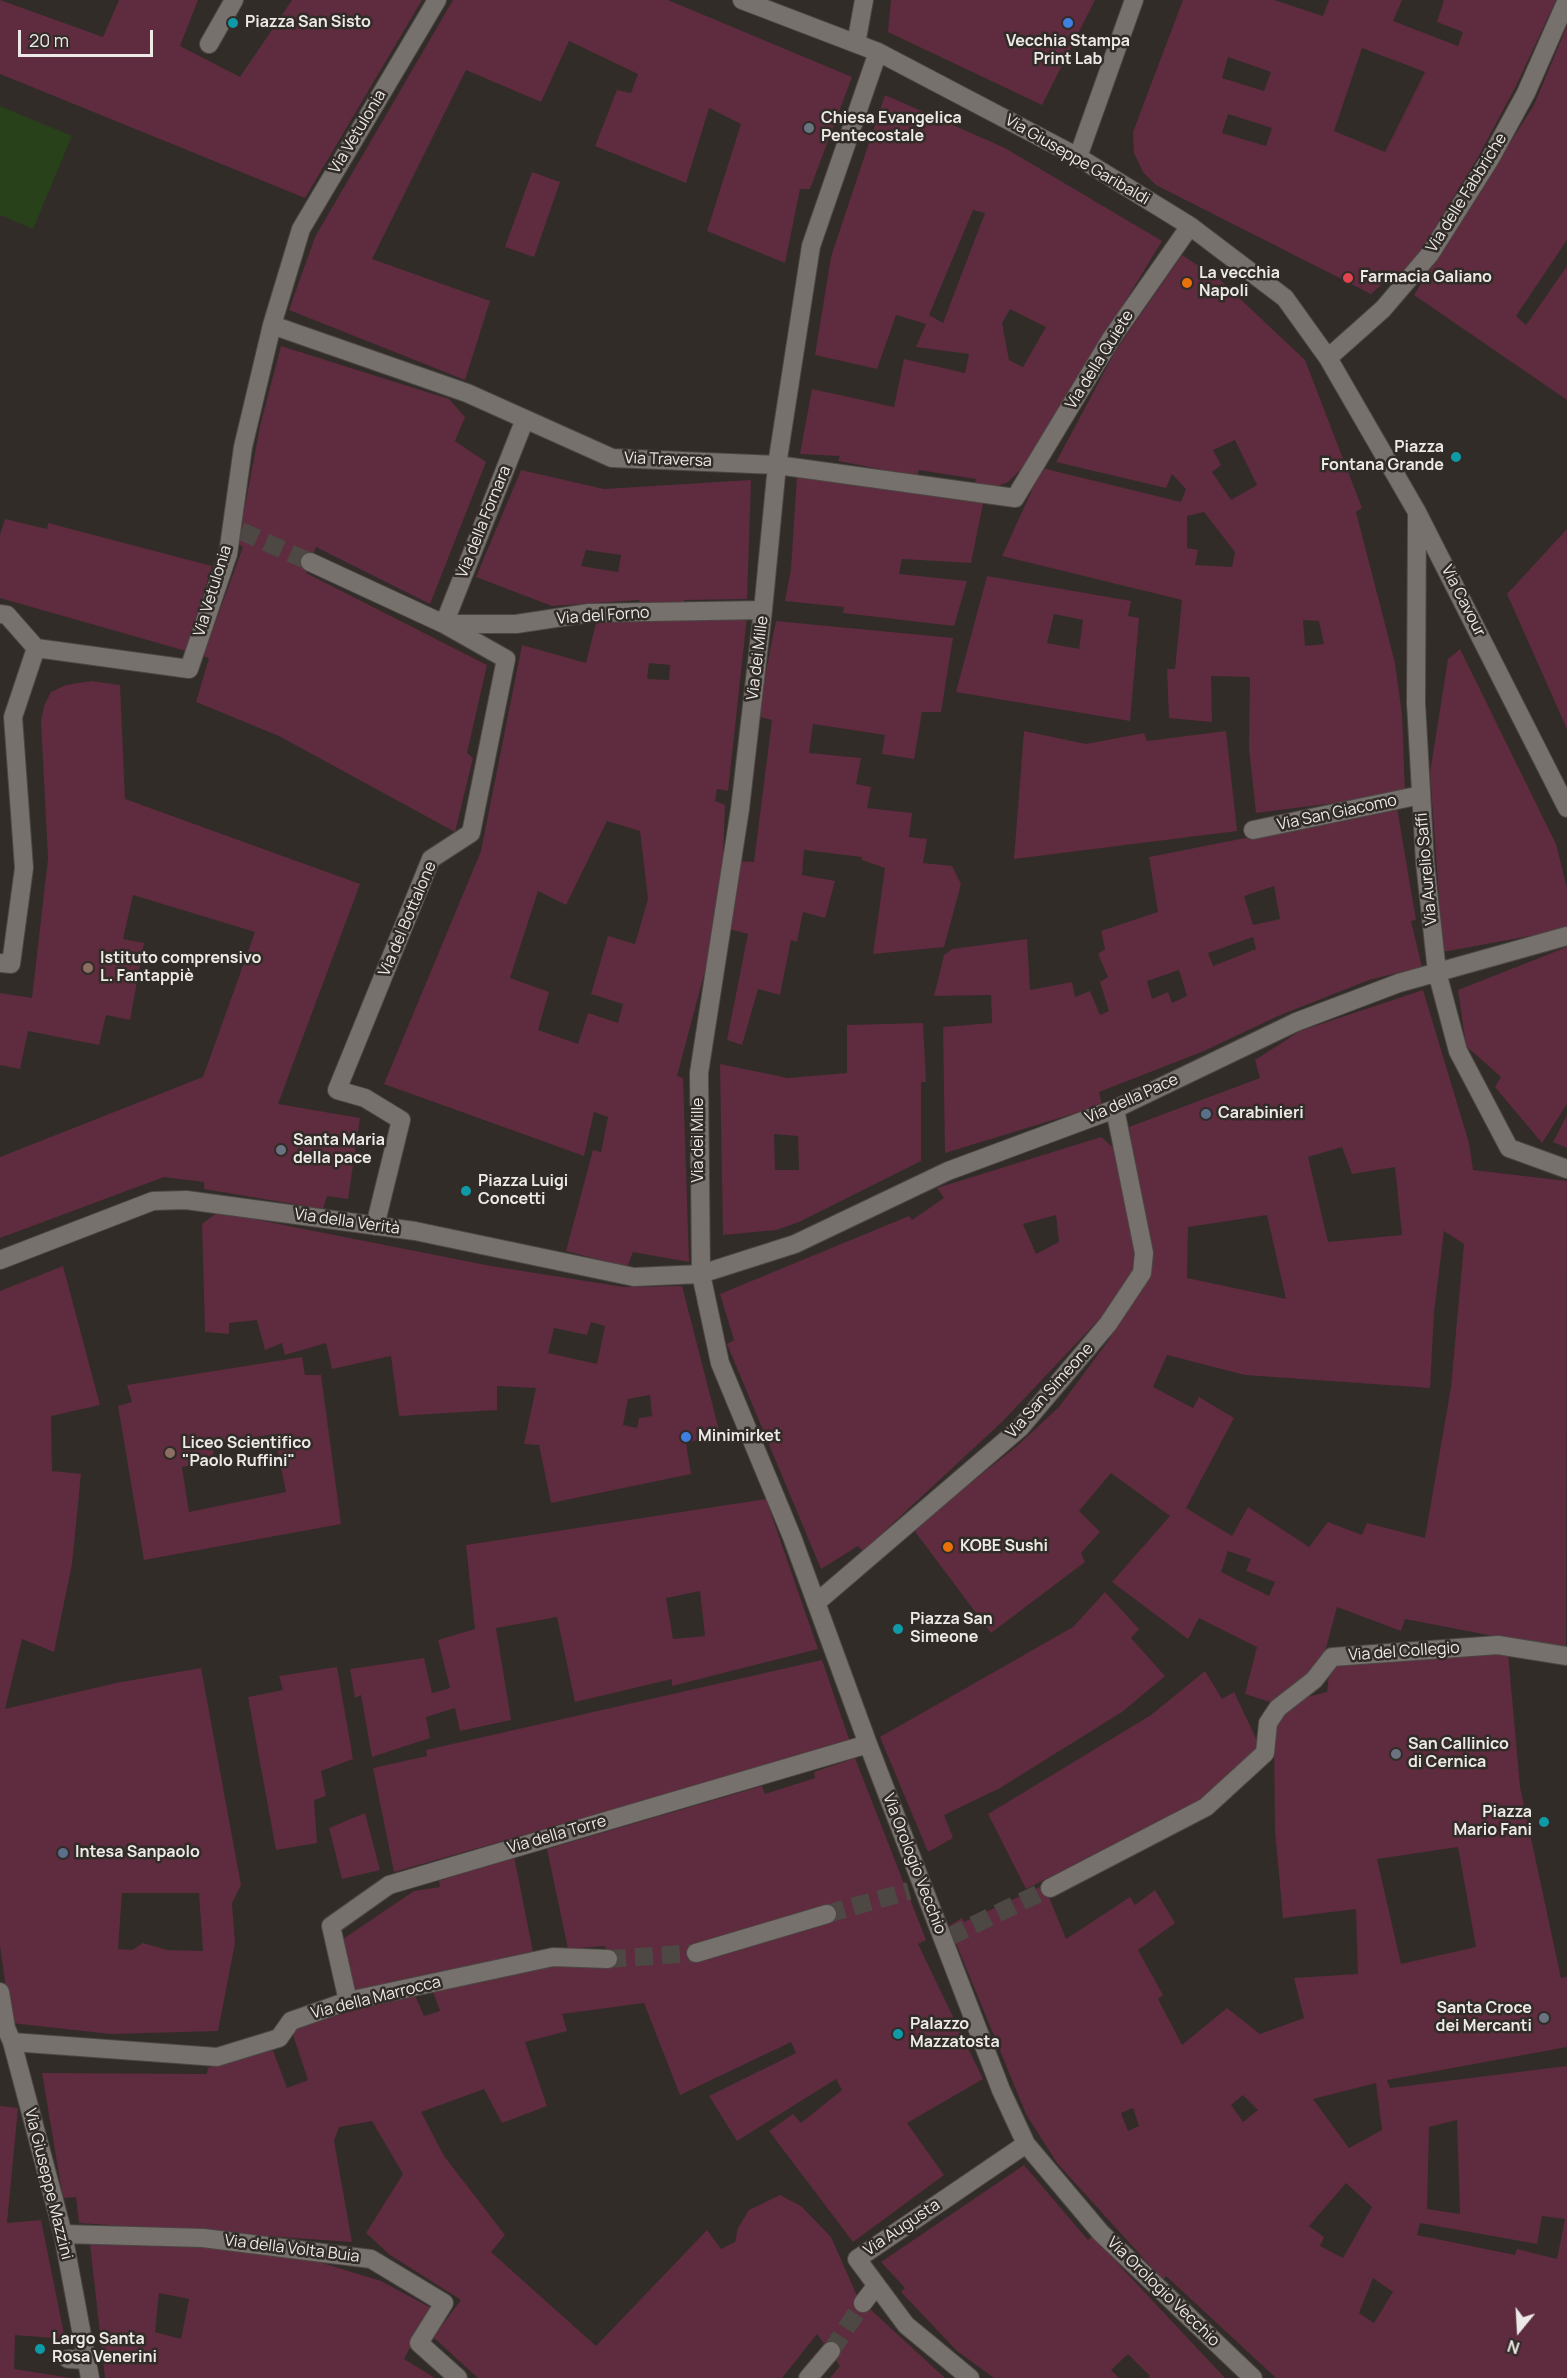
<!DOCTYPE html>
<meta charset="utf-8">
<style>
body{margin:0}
#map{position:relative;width:1567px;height:2378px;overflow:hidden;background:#312c28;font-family:Manrope,sans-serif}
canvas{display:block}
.north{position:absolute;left:1489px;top:2300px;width:60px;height:60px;-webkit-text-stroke:4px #312c28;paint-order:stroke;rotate:198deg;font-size:16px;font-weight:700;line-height:24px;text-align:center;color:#ece9e6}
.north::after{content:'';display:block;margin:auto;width:21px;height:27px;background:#ece9e6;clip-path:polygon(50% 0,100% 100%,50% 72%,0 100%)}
.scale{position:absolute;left:18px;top:30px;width:135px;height:27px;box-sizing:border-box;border:3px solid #ece9e6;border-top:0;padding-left:8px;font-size:18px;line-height:21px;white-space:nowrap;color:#ece9e6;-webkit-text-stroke:4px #312c28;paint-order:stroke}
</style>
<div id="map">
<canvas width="1567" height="2378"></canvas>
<div class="north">N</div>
<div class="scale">20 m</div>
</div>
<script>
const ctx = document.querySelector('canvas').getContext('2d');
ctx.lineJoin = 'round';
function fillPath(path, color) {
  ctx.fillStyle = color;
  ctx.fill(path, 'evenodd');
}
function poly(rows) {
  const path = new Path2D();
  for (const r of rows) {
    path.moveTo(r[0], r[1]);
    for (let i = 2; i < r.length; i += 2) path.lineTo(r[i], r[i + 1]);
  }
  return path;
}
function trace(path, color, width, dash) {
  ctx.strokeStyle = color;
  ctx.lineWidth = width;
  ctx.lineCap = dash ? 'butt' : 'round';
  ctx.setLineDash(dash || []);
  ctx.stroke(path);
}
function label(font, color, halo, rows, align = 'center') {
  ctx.font = font + ' Manrope,sans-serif';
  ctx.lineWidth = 5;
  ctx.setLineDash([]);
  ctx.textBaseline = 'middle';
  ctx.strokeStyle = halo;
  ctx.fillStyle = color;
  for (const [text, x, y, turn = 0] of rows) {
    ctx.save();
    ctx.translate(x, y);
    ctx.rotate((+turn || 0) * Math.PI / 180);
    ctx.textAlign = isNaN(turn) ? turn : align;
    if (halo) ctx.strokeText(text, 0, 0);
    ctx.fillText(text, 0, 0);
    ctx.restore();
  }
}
fillPath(poly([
 [0,106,72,136,33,229,0,215]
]), '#28411a');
fillPath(poly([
 [0,0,103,37,119,0,198,0,180,46,240,77,292,0,422,0,305,198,0,74],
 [453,0,668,0,852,77,810,189,800,189,785,263,707,231,741,124,709,108,686,183,595,146,617,90,631,93,638,74,569,41,541,102,466,70,372,259,490,301,465,380,289,310,315,237],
 [891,0,1095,0,1042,105,888,32],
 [1183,0,1274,0,1323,16,1329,0,1402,0,1393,21,1458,46,1463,32,1437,22,1444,0,1556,0,1516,86,1478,157,1414,263,1396,279,1391,276,1371,294,1156,185,1143,172,1134,153,1133,132],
 [1362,48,1425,72,1385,152,1334,131],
 [1228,57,1271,72,1264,91,1222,78],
 [1228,114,1272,128,1266,146,1222,133],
 [1567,26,1567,240,1516,316,1526,325,1567,266,1567,400,1414,295,1534,105],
 [885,95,1005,148,1162,241,1026,464,1008,482,993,488,974,487,976,479,919,470,917,476,838,461,840,456,800,454,812,389,894,407,904,359,965,373,969,354,916,347,926,324,896,315,877,369,815,355,831,257],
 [973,210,985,213,943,323,929,315],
 [1010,309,1046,327,1023,367,1009,360,1002,323],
 [532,172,560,182,534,257,505,247],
 [1182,255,1219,279,1305,360,1362,508,1356,512,1395,663,1402,714,1405,794,1256,813,1249,748,1250,677,1211,676,1212,722,1169,718,1167,669,1175,669,1182,600,1002,556,1042,468,1181,502,1186,489,1172,474,1166,488,1056,462,1116,350],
 [1235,440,1257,485,1231,500,1212,472,1221,465,1213,450],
 [1204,512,1235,552,1232,567,1195,565,1198,550,1187,548,1187,516],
 [1303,620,1319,621,1324,644,1305,646],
 [281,346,449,399,465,417,455,441,486,462,430,604,316,547,306,573,487,665,467,753,473,758,455,832,279,736,196,702,209,658,203,656,243,547,238,544,260,426],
 [521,470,604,489,751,480,747,599,684,600,685,606,640,606,639,600,552,606,476,577],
 [586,550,621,555,618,572,581,566],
 [797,475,984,499,971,563,902,559,899,574,967,581,954,626,843,613,844,607,785,601,791,569],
 [5,519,47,529,48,523,212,566,186,651,0,598,0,535],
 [1567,529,1567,729,1507,594],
 [987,576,1131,601,1128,616,1139,618,1130,721,956,692],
 [1054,614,1083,620,1079,649,1047,643],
 [747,617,728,791,717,789,715,801,725,805,722,884,710,952,677,1076,683,1078,689,1262,633,1252,627,1267,566,1251,593,1150,601,1152,608,1117,594,1112,584,1156,384,1084,481,851,522,645,586,663,597,619],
 [649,663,670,665,669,680,647,679],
 [607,821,640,831,648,899,635,944,608,936,591,994,623,1004,618,1023,588,1013,578,1044,538,1030,549,992,510,978,538,891,566,905],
 [776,621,953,638,941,712,922,712,914,759,882,754,885,735,813,724,809,753,861,758,856,784,871,787,867,808,912,813,909,837,927,839,923,863,952,866,961,884,944,947,873,954,885,868,862,860,862,857,804,850,802,875,835,881,825,918,803,912,797,942,791,940,780,995,758,989,742,1045,727,1040,748,934,729,929,736,861,754,862,772,720,757,716],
 [1460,649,1556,844,1567,888,1567,929,1443,952,1430,773,1448,659],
 [91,681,120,685,125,799,360,884,278,1104,360,1118,348,1199,327,1196,323,1209,204,1189,204,1182,164,1177,0,1238,0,1157,203,1077,255,932,133,895,123,939,144,943,130,1020,106,1015,99,1045,28,1031,20,1069,0,1065,0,993,32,998,48,859,41,721,44,706,51,692,66,685],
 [1024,731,1086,744,1144,733,1147,741,1226,731,1237,831,1014,859],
 [1397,808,1416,920,1411,921,1422,967,1369,980,1278,1016,1204,1051,1099,1092,1102,1105,945,1153,943,1027,992,1023,991,995,934,996,944,955,952,949,1027,939,1030,990,1072,982,1075,997,1090,991,1100,1015,1109,1011,1100,982,1108,977,1098,954,1105,949,1101,931,1158,912,1149,857],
 [1274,886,1280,919,1253,925,1244,896],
 [1253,937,1256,949,1213,966,1208,953],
 [1179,970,1187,996,1172,1003,1168,992,1152,999,1147,981],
 [1567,947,1567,1104,1542,1143,1495,1087,1501,1077,1466,1046,1458,990],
 [1423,990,1469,1143,1473,1170,1567,1181,1566,1650,1405,1619,1401,1631,1337,1607,1322,1663,1273,1703,1245,1694,1257,1647,1199,1618,1188,1639,1112,1582,1170,1516,1111,1473,1079,1511,1100,1532,1081,1553,1085,1562,991,1633,913,1529,1017,1446,1059,1407,1108,1341,1151,1271,1129,1127,1260,1078,1255,1060,1300,1031],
 [1342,1147,1352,1174,1395,1167,1402,1235,1328,1242,1308,1157],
 [1267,1215,1286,1299,1187,1278,1188,1227],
 [1444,1231,1464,1244,1451,1387,1425,1538,1367,1523,1362,1535,1328,1522,1309,1547,1248,1507,1232,1536,1186,1508,1234,1418,1199,1397,1193,1408,1153,1387,1167,1355,1245,1375,1430,1388,1434,1312],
 [1228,1551,1251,1559,1246,1571,1275,1582,1269,1596,1221,1572],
 [923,1023,926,1082,921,1082,921,1161,799,1222,776,1230,723,1235,720,1064,788,1078,847,1073,847,1025],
 [774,1134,798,1136,799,1170,775,1170],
 [1567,1115,1567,1148,1553,1142],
 [1101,1137,1114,1148,1137,1267,1122,1295,1003,1421,863,1551,858,1546,821,1569,727,1344,734,1340,720,1294,909,1216,912,1220,944,1198,937,1188],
 [1056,1215,1059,1242,1036,1254,1023,1224],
 [218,1212,491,1266,624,1287,682,1286,720,1434,686,1443,691,1474,551,1503,539,1445,524,1444,536,1388,497,1386,497,1410,399,1416,391,1356,332,1369,326,1343,285,1355,282,1343,265,1350,257,1320,229,1323,229,1334,205,1332,202,1224],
 [591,1322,605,1326,597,1364,548,1353,554,1328,587,1335],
 [650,1395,652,1416,639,1418,637,1428,623,1425,628,1399],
 [63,1266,100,1405,51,1416,52,1471,81,1474,72,1564,54,1652,22,1639,5,1709,116,1683,201,1668,241,1885,232,1903,235,1943,218,2031,111,2034,11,2023,0,1946,0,1291],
 [122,1893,199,1893,203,1951,167,1950,143,1943,132,1950,118,1949],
 [302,1357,305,1375,321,1375,341,1524,144,1560,118,1406,132,1402,127,1385],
 [274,1434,286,1492,189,1512,182,1467,215,1461,212,1445],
 [766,1499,818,1649,672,1686,672,1679,575,1702,557,1617,496,1628,511,1720,460,1731,455,1708,426,1717,430,1738,372,1757,361,1695,355,1698,350,1669,424,1658,432,1693,450,1688,438,1640,475,1629,466,1545],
 [700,1591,705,1636,673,1639,666,1598],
 [1105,1592,1139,1629,1131,1638,1165,1676,1122,1712,1000,1788,944,1815,953,1838,928,1852,880,1737,1073,1627],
 [1508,1653,1520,1787,1561,1978,1567,1977,1567,2047,1387,2080,1390,2088,1567,2066,1567,2378,1276,2378,1166,2276,1163,2280,1057,2163,1026,2114,949,1926,962,1918,964,1922,1044,1885,1066,1939,1130,1897,1135,1905,1155,1890,1175,1923,1138,1950,1163,1995,1158,1999,1182,2045,1227,2008,1260,2034,1304,2018,1294,1978,1358,1974,1356,1909,1283,1918,1275,1830,1274,1735,1279,1715,1291,1701,1327,1692,1330,1666],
 [1458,1847,1476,1947,1401,1964,1377,1859],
 [1376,2083,1382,2130,1349,2148,1313,2099],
 [1243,2095,1258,2110,1243,2122,1231,2105],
 [1133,2108,1139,2126,1128,2131,1121,2113],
 [1457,2120,1460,2214,1427,2209,1429,2127],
 [1346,2183,1372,2207,1343,2258,1320,2246,1324,2237,1309,2226],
 [1542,2216,1565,2219,1557,2259,1517,2249,1515,2255,1417,2235,1420,2223,1537,2244],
 [1373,2278,1393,2292,1374,2323,1359,2313],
 [822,1660,850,1742,394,1872,373,1768,427,1756,426,1750],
 [337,1667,353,1759,321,1771,326,1796,314,1800,317,1843,276,1850,248,1697,283,1690,279,1676],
 [1205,1671,1222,1699,1234,1692,1261,1749,1224,1778,1200,1802,1026,1889,988,1814,1151,1715],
 [855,1758,926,1940,918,1944,983,2079,907,2123,944,2175,853,2242,769,2131,793,2114,801,2123,842,2090,836,2079,737,2141,709,2096,796,2053,791,2042,680,2095,644,2003,562,2014,567,2031,525,2042,547,2106,502,2123,484,2089,421,2112,444,2156,505,2235,491,2252,596,2346,707,2230,721,2249,735,2242,738,2228,749,2210,780,2195,801,2206,831,2237,858,2298,945,2378,830,2378,840,2366,817,2334,782,2378,478,2378,433,2337,461,2300,390,2255,366,2233,403,2174,372,2121,339,2127,334,2141,352,2242,79,2223,76,2197,63,2198,42,2073,207,2074,208,2068,272,2048,287,2088,308,2080,291,2029,414,1993,424,2016,440,2011,433,1992,557,1966,608,1966,605,1946,568,1949,547,1849,762,1786,765,1794,815,1778,814,1772],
 [365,1813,380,1870,342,1879,329,1828],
 [514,1856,533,1952,355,1990,343,1939,414,1891,440,1887,439,1881],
 [0,2106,18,2108,7,2223,41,2220,65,2339,15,2335,14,2369,72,2378,0,2378],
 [1024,2165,1088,2240,1092,2236,1225,2378,1148,2378,1150,2376,1128,2354,1111,2370,1119,2378,994,2378,957,2351,901,2292,905,2288,881,2262],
 [90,2244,192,2245,319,2262,381,2281,431,2308,404,2359,435,2378,105,2378],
 [159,2293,189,2299,181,2339,155,2332]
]), '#5e2b3f');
trace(poly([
 [241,531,310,562],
 [827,1914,909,1891],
 [949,1937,1050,1888],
 [608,1959,696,1953],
 [831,2351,863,2303]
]), '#4d4844', 18, [18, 9]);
const minor = poly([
 [742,0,878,52,1078,157,1190,226,1285,298,1328,358,1417,512,1567,808],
 [209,44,234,0],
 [856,44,864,0],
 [878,52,811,246,777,465,763,610,740,809,699,1073,701,1274,720,1363,792,1537,868,1744,1001,2090,1026,2144,1101,2233,1253,2378],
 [1078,157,1134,0],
 [272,325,467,393,612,458,777,465,1015,498,1111,339,1190,226],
 [1328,358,1383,309,1430,254,1490,159,1526,93,1567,0],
 [525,419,444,624,516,624,589,613,763,610],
 [1417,514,1416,703,1425,862,1437,972,1458,1051,1509,1148,1567,1169],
 [310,562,444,624,506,659,471,833,431,859,337,1090,365,1098,401,1120,375,1226],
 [0,614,7,615,36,648],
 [1253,830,1421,795],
 [0,963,11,964,24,868,13,717,36,648,189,669,228,554,243,447,272,325,301,229,437,0],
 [0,1260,153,1201,186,1200,415,1231,634,1277,701,1274,795,1244,948,1171,1115,1109,1296,1022,1399,983,1567,936],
 [816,1603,1020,1428,1108,1324,1142,1273,1144,1253,1115,1109],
 [1050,1888,1206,1807,1265,1753,1268,1723,1278,1708,1314,1680,1332,1657,1498,1645,1567,1656],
 [696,1953,827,1914],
 [0,1992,6,2028,12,2042,63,2234,90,2378],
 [348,2001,331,1926,389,1885,868,1744],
 [12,2042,217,2057,279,2038,291,2021,348,2001,553,1957,608,1959],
 [63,2234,203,2238,371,2259,444,2303,419,2343,458,2378],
 [863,2303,876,2286],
 [68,2359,86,2360],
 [808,2378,831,2351],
 [970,2378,906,2325,857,2259,1026,2144]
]);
trace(minor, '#4c4744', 20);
trace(minor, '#77716d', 18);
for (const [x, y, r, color] of [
 [233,23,6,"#0f9aa8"],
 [1068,23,6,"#3f7fe0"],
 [809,128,6,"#6b7280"],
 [1348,278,6,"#e0444e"],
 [1187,283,6,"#e8710a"],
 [1456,457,6,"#0f9aa8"],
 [88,968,6,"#8d6e63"],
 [1206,1114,6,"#5c6f8a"],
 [281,1150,6,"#6b7280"],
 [466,1191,6,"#0f9aa8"],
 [686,1437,6,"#3f7fe0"],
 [170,1453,6,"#8d6e63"],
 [948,1547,6,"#e8710a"],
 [898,1629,6,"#0f9aa8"],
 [1396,1754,6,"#6b7280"],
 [1544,1822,6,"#0f9aa8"],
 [63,1853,6,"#5c6f8a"],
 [1544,2018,6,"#6b7280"],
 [898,2034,6,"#0f9aa8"],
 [40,2349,6,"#0f9aa8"]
]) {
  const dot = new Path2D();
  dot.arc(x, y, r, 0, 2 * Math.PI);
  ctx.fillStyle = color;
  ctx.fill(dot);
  trace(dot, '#312c28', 2);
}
label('bold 16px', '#ece9e6', '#312c28', [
 ["Piazza San Sisto",245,23],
 ["Vecchia Stampa",1068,42,"center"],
 ["Print Lab",1068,60,"center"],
 ["Chiesa Evangelica",821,119],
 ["Pentecostale",821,137],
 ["La vecchia",1199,274],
 ["Napoli",1199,292],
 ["Farmacia Galiano",1360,278],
 ["Piazza",1444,448,"right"],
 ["Fontana Grande",1444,466,"right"],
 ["Istituto comprensivo",100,959],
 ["L. Fantappiè",100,977],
 ["Carabinieri",1218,1114],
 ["Santa Maria",293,1141],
 ["della pace",293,1159],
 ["Piazza Luigi",478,1182],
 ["Concetti",478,1200],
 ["Minimirket",698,1437],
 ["Liceo Scientifico",182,1444],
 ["\"Paolo Ruffini\"",182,1462],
 ["KOBE Sushi",960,1547],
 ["Piazza San",910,1620],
 ["Simeone",910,1638],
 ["San Callinico",1408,1745],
 ["di Cernica",1408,1763],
 ["Piazza",1532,1813,"right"],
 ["Mario Fani",1532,1831,"right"],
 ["Intesa Sanpaolo",75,1853],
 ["Santa Croce",1532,2009,"right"],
 ["dei Mercanti",1532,2027,"right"],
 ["Palazzo",910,2025],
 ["Mazzatosta",910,2043],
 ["Largo Santa",52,2340],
 ["Rosa Venerini",52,2358]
], 'left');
label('16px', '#ece9e6', '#312c28', [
 ["Via Vetulonia",358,132,-59],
 ["Via Giuseppe Garibaldi",1077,160,30],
 ["Via delle Fabbriche",1467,193,-58],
 ["Via della Quiete",1100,360,-58],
 ["Via Traversa",668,460,2],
 ["Via della Fornara",484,522,-68],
 ["Via Vetulonia",213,591,-73],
 ["Via Cavour",1463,601,63],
 ["Via del Forno",603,616,-4],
 ["Via dei Mille",758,658,-83],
 ["Via San Giacomo",1337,813,-12],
 ["Via Aurelio Saffi",1427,869,-95],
 ["Via del Bottalone",408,919,-67],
 ["Via della Pace",1132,1099,-24],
 ["Via dei Mille",699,1140,-90],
 ["Via della Verità",347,1222,8],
 ["Via San Simeone",1050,1391,-48],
 ["Via del Collegio",1404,1652,-4],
 ["Via della Torre",557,1835,-16],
 ["Via Orologio Vecchio",914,1864,69],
 ["Via della Marrocca",376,1998,-14],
 ["Via Giuseppe Mazzini",48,2184,76],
 ["Via Augusta",902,2228,-34],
 ["Via della Volta Buia",292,2249,7],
 ["Via Orologio Vecchio",1163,2292,44]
]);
</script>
